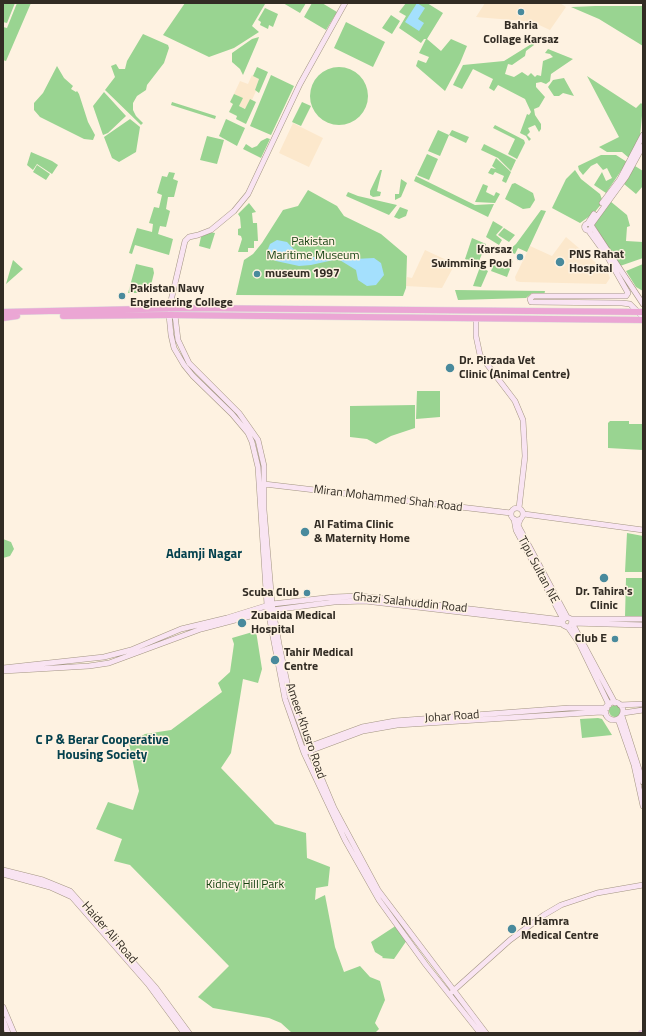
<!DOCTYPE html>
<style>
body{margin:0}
#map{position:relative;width:646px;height:1036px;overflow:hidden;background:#fef2e1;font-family:"Titillium Web",sans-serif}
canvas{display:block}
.frame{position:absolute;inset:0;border:4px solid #322c24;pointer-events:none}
</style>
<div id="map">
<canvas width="646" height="1036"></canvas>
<div class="frame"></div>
</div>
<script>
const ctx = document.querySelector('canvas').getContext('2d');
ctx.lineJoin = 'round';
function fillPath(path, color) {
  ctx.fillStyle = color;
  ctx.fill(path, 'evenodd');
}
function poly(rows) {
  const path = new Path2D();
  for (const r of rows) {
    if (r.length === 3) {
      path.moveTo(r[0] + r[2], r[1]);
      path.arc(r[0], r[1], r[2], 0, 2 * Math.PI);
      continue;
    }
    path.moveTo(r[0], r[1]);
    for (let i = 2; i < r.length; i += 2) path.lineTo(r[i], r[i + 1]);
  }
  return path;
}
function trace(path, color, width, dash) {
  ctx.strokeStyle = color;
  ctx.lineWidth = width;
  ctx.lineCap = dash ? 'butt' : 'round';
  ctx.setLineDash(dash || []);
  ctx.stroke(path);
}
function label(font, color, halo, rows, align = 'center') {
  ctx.font = font + ' "Titillium Web",sans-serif';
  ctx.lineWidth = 3;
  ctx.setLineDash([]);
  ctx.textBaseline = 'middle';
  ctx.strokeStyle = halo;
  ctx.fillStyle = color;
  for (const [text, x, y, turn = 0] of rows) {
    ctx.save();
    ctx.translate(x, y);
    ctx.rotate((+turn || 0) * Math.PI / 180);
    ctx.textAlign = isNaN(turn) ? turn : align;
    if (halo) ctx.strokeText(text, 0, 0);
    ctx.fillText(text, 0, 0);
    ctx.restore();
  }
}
fillPath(poly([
 [485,3,560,3,566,7,550,30,537,24,524,21,476,17],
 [252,75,259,79,255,90,256,91,252,100,250,99,246,109,239,106,242,98,234,94,240,81,248,84],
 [293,123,323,138,309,167,279,153],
 [566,237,608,273,610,278,606,284,520,282,516,281,515,277,530,246,552,256],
 [425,250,455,264,442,288,406,286,407,277,412,278]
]), '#fce8cc');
fillPath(poly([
 [3,3,15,3,7,23,3,22],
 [17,3,31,3,6,61,3,60,3,27,7,28],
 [185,3,264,3,265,4,252,26,259,32,234,48,209,57,163,35],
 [283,3,306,3,300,13],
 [312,3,322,3,337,12,326,30,304,17],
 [406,3,427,3,443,13,427,39,441,51,451,39,467,46,460,63,445,91,416,66,418,60,426,63,429,57,419,53,426,39,424,39,421,43,399,28,406,16,399,12],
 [595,6,643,6,643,46,599,19,571,7],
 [265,8,278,14,273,27,269,25,268,29,260,25,261,22,258,20],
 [391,15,400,21,392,34,382,28],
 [346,22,385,42,373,67,334,48],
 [143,34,168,45,169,48,164,63,147,85,146,90,137,96,133,103,133,110,136,116,143,123,141,125,105,90,115,77,111,66,116,64,119,69,125,69,127,61],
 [259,37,258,40,243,75,240,69,232,62,232,53,252,39],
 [533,43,534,45,526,51,525,56,512,65,508,64,505,74,514,77,522,72,528,76,531,73,535,77,537,75,541,76,543,61,553,57,550,54,545,53,548,49,573,59,551,74,550,81,546,84,541,82,536,83,536,87,545,97,539,107,534,109,535,115,541,124,541,129,539,132,535,125,528,128,530,132,527,135,531,139,529,141,526,136,520,133,527,114,529,115,531,112,525,99,498,85,494,91,489,88,493,79,473,69,462,89,453,85,463,65,504,61],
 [57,66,64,78,73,86,71,89,76,92,77,91,79,94,88,122,95,135,93,140,84,139,40,117,34,110,34,103,43,93],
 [257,67,268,72,259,93,255,90,259,79,253,76],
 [339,96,29],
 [271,75,294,86,271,135,250,126],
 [587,76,636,108,641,103,643,105,640,137,629,158,622,152,607,152,599,147,619,137],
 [564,78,574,96,563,93,559,96,554,96,548,87,553,80],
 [104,92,126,116,108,133,103,135,93,106],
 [234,94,243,98,239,106,245,109,250,99,256,102,246,124,236,119,237,116,229,112,233,104,230,102],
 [172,102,216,116,215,119,171,105],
 [302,102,311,106,301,126,292,122],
 [130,119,140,127,136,152,119,162,112,158,104,137],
 [226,119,245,128,237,146,219,136],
 [495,125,524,140,525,143,517,159,508,154,515,139,493,128],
 [438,130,449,135,452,130,469,137,466,143,449,135,440,156,428,151],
 [207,136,224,140,217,164,200,160],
 [267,138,270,139,261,158,243,149,246,144,252,148,257,146,261,141],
 [484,144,516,160,511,171,498,158,481,150],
 [31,152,52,161,58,165,52,174,37,164,33,170,27,165],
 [427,154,438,159,429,180,417,175],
 [601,155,616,155,627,162,606,193,594,185,602,172,606,181,612,178,607,168,603,170,597,163,591,166,583,175,579,170,578,166],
 [496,158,511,172,506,183,502,181,504,176,495,172,493,175,488,173,491,168,496,169,492,166],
 [37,165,50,174,46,180,33,172],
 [635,166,643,171,643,186,636,194,624,184],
 [380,170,382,170,377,191,381,192,380,196,373,197,370,195,370,191],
 [575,170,581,179,600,194,603,202,594,213,580,223,552,208,566,179],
 [169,172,175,173,173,179,178,181,174,197,168,197,166,209,170,211,166,227,160,226,158,234,173,239,169,255,135,245,132,254,129,253,137,228,152,232,153,224,149,223,154,207,159,208,162,195,157,193,162,176,167,177],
 [416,176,475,205,494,204,488,217,414,181],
 [401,179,407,183,401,197,395,200,395,194,399,194],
 [515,183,533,193,535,200,530,208,523,209,505,199,512,184],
 [483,184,488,186,486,192,494,196,496,192,500,194,495,203,475,202],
 [308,190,337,206,344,216,381,234,407,256,406,288,403,296,236,295,244,260,253,254,262,243,283,210,298,206],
 [348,192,358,196,397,205,389,215,346,196],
 [610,201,627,215,630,226,627,227,626,241,643,242,643,258,620,266,595,226,595,222],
 [249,203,256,212,252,213,253,223,257,223,258,241,254,241,254,248,248,248,248,252,238,252,242,239,241,236,238,235,238,229,241,228,240,217,238,214],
 [400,207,408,210,406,216,399,219,394,217],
 [541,210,546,211,527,252,518,248,515,254,508,251,516,244],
 [493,221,503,227,496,235,502,240,499,245,486,237],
 [504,228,515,235,509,242,498,235],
 [210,232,215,233,210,249,199,246,201,237],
 [472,238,486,244,477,266,465,259],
 [13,260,23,269,6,284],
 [510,260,513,261,507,277,491,271,494,264,505,269],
 [136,264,153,268,154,273,149,293,128,293],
 [643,264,643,291,636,287,626,271],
 [480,267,488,271,481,287,473,286],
 [455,290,545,291,544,296,532,293,526,298,458,300],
 [417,391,440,391,440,417,416,419],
 [415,405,415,428,391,436,376,444,367,439,350,437,350,406],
 [610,421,629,421,629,424,643,424,643,450,608,448,608,423],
 [627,533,643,536,643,572,625,572],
 [3,539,11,542,14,549,10,556,3,558],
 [626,578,643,578,643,617,625,617],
 [256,631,262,669,258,683,243,679,231,753,221,768,275,824,306,833,307,858,330,867,328,886,316,888,315,900,325,895,335,947,344,972,360,966,370,977,380,981,385,1000,375,1023,379,1029,375,1033,292,1033,281,1023,269,1018,213,1008,198,997,229,966,130,865,114,861,122,839,96,829,108,802,133,810,139,791,129,743,145,734,171,730,222,692,218,683,230,672,234,644,232,638],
 [615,711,6],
 [598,718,602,719,612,735,582,738,580,719],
 [397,925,407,940,394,959,382,958,383,957,375,952,371,942]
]), '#99d491');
fillPath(poly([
 [417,3,425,8,418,19,424,23,419,31,405,22],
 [277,240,287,242,299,255,304,257,322,257,337,253,354,259,374,258,381,263,384,275,376,285,367,286,358,280,356,270,338,259,311,265,299,266,276,261,270,257,268,249,270,244]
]), '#a4e0fd');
const secondary = poly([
 [643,146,626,177,591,225,643,304],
 [602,203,620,179,643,135],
 [588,223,594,214],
 [588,227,3.5],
 [588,230,607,256,628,293,626,296,533,296,530,299,531,302,622,303,630,304,642,316],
 [169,309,185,241,189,237,198,235,211,230,234,211,248,194,300,84,345,3],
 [169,315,171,335,174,348,184,365,193,376,232,414,248,433,252,442,258,467,267,605,285,699,304,753,345,840,379,900,426,965,480,1033],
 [175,315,178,340,189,363,239,413,258,440,264,466,264,510,272,604,279,644,290,697,310,751,334,808,378,890,486,1033],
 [476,319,476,336,480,355,515,401,523,420,525,456,519,508],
 [264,484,511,513],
 [517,514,6],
 [524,514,643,530],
 [514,519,516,530,563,619],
 [520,520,518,525,521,531,567,617],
 [571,619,572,622,570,626,567,627,563,625,563,620,567,617,571,619,643,619],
 [572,623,615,703],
 [572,623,643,625],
 [568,627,579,643,609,705],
 [3,668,104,657,131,650,181,629,227,618,272,604,334,597,360,596,563,620],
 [3,671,89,666,109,663,201,629,273,610,334,602,365,601,563,624],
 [614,711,9],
 [620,705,643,704],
 [623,713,643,710],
 [622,716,643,782],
 [618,719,634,765,643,806],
 [305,748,362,727,395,721,569,708,607,708],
 [307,752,363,731,397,725,601,712,606,713],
 [3,870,43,880,70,891,156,988,189,1033],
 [3,874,50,887,72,897,148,984,184,1033],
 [452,992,510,940,544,915,561,905,597,893,643,885],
 [3,1007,14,1033],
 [3,1020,8,1033]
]);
const primary = poly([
 [641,1033,643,1033]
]);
const highway = poly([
 [3,312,189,308,643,312],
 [63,316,169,315,643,320],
 [3,318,17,316]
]);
trace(secondary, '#a39682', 6);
trace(primary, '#dedddc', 6);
trace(highway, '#dedddc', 7);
trace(secondary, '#f9e4f2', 5);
trace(primary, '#f3cae5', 5.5);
trace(highway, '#eba6d4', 6);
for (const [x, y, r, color] of [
 [521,12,4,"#498a9c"],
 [520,257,4,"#498a9c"],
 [560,262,5,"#498a9c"],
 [257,274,4,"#498a9c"],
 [122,296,4,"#498a9c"],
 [450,368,5,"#498a9c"],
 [305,532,5,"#498a9c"],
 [604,578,5,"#498a9c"],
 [307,593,4,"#498a9c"],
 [242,623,5,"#498a9c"],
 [615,639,4,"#498a9c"],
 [275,660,5,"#498a9c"],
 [512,929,5,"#498a9c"]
]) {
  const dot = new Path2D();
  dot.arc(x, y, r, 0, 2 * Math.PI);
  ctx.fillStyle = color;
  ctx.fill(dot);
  trace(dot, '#fef2e1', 1.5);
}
label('bold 12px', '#322c24', '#fef2e1', [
 ["Bahria",521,26,"center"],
 ["Collage Karsaz",521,40,"center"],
 ["Karsaz",512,250,"right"],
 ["Swimming Pool",512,264,"right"],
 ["PNS Rahat",569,255],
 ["Hospital",569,269],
 ["museum 1997",265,274],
 ["Pakistan Navy",130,289],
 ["Engineering College",130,303],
 ["Dr. Pirzada Vet",459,361],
 ["Clinic (Animal Centre)",459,375],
 ["Al Fatima Clinic",314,525],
 ["& Maternity Home",314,539],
 ["Dr. Tahira's",604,592,"center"],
 ["Clinic",604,606,"center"],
 ["Scuba Club",299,593,"right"],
 ["Zubaida Medical",251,616],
 ["Hospital",251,630],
 ["Club E",607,639,"right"],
 ["Tahir Medical",284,653],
 ["Centre",284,667],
 ["Al Hamra",521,922],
 ["Medical Centre",521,936]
], 'left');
label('12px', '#174312', '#fef2e1', [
 ["Pakistan",313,242],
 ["Maritime Museum",313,256],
 ["Kidney Hill Park",245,885]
]);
label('12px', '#322c24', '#fef2e1', [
 ["Miran Mohammed Shah Road",388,499,7],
 ["Tipu Sultan NE",538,570,62],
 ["Ghazi Salahuddin Road",410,603,6],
 ["Johar Road",452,717,-4],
 ["Ameer Khusro Road",305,731,71],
 ["Haider Ali Road",109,933,49]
]);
label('bold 13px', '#04414e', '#fef2e1', [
 ["Adamji Nagar",204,555],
 ["C P & Berar Cooperative",102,741],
 ["Housing Society",102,756]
]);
</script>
